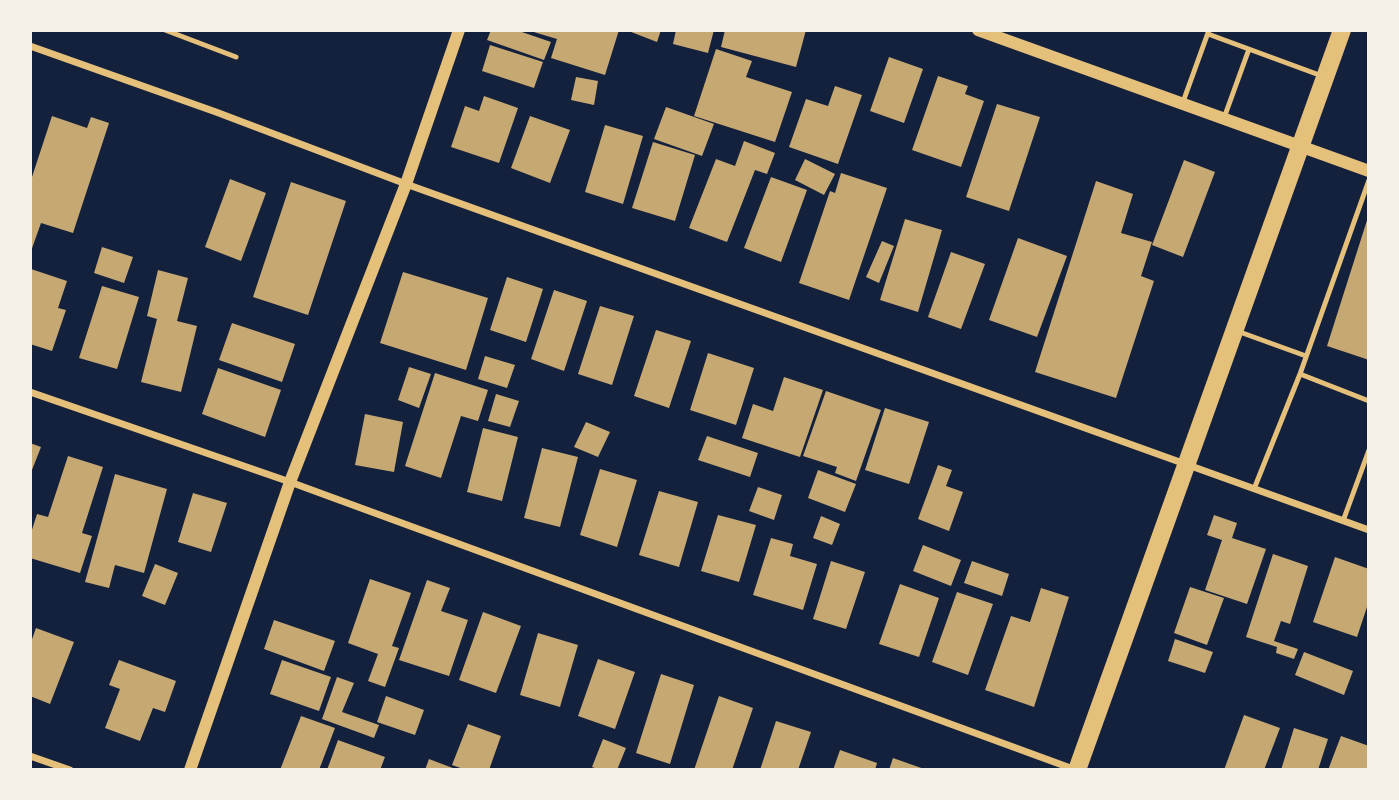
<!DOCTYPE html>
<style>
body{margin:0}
#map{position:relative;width:1399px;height:800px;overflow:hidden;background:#14213d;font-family:"Titillium Web",sans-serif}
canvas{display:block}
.frame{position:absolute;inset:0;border:32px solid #f6f1e7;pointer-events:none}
</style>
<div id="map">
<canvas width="1399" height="800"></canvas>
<div class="frame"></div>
</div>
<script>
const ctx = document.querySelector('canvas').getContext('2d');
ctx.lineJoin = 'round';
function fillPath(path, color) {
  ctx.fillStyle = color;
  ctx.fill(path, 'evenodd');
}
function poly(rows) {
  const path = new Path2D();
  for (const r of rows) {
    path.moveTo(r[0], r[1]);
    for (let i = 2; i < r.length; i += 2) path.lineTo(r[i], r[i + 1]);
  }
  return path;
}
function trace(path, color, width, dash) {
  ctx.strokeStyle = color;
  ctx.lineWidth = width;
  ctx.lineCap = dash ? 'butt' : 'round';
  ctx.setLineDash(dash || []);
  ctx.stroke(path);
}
fillPath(poly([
 [491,30,516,30,551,42,544,60,487,40],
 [527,30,619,30,605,75,551,58,557,39],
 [626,30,661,30,657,42],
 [676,30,714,30,708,53,673,44],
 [725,30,806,30,796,67,721,47],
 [490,45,543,62,534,88,482,71],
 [716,49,752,61,746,77,792,92,775,142,694,116],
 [889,57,923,69,904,123,870,111],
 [938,76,968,86,965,94,984,101,961,167,912,150],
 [576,77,598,81,594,105,571,100],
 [835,86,862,95,838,164,789,147,806,99,828,106],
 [484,96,518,108,499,163,451,147,465,106,479,111],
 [997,104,1040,117,1009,211,966,197],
 [666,107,714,124,702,156,654,139],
 [52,116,87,128,91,117,109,123,73,233,41,223,30,254,30,183],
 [530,116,570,130,550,183,511,168],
 [605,125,643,136,623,204,585,192],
 [744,141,775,153,767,174,755,170,727,242,689,228,716,159,735,166],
 [653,142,695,155,675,221,632,208],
 [805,159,835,174,824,195,795,180],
 [1184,160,1215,172,1183,257,1152,245],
 [841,173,887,188,849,300,799,283,830,191,835,193],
 [771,177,807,190,781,262,744,248],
 [230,179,266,193,241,261,205,247],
 [1096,181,1133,194,1121,233,1152,242,1141,276,1154,281,1116,398,1035,372],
 [291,182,346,201,308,315,253,297],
 [1369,214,1369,360,1327,346],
 [905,219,942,230,918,312,880,300],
 [1018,238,1067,256,1037,337,989,320],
 [882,241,894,246,879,283,866,277],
 [102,247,133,257,124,283,94,273],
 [951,252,985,264,961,329,928,317],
 [31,269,67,281,58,308,66,310,52,351,30,344],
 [158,270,188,278,177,321,197,326,181,392,141,382,157,319,147,316],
 [403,272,488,298,466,370,380,343],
 [507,277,543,289,526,342,490,330],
 [102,286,139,297,117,369,79,358],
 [554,290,587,301,564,371,531,359],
 [600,306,634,316,612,385,578,374],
 [232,323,295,344,282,382,219,360],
 [656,330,691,341,669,408,634,396],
 [708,353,754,368,736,425,690,410],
 [485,356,515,365,507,388,478,379],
 [409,367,431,374,419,408,398,400],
 [218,368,281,390,265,437,202,414],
 [435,373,488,390,478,421,461,416,441,478,405,466],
 [784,377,823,390,800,457,742,438,753,404,773,411],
 [826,391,881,410,856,481,835,473,837,467,803,456],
 [496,394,519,401,510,427,488,421],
 [885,408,929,422,909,484,865,470],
 [365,414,403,422,394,472,355,465],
 [586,422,610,432,598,457,574,447],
 [483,428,518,437,502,501,467,492],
 [707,436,758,453,750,477,698,460],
 [30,443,41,447,30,475],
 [542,448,578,457,560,527,524,518],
 [68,456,103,467,82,533,92,536,80,573,30,558,30,536,37,514,48,517],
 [938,465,952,470,946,486,963,492,949,531,918,519],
 [600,469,637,480,617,547,580,535],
 [818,470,856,484,845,512,808,498],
 [115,474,167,489,144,573,115,565,109,588,85,582],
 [758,487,782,495,774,520,749,511],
 [659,491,698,502,679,567,639,555],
 [193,493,227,503,211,552,178,542],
 [718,515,756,525,739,582,701,571],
 [1214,515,1237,523,1232,538,1266,549,1247,604,1205,590,1222,540,1207,535],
 [821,516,840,524,832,545,813,538],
 [771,538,793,544,790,556,817,564,803,610,753,595],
 [923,545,961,560,951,586,913,571],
 [1273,554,1308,566,1290,624,1281,621,1274,641,1298,649,1294,659,1276,653,1277,647,1246,637],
 [1335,557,1369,569,1369,601,1357,637,1313,622],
 [831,561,865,572,846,629,813,619],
 [972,561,1009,574,1002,596,964,583],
 [155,564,178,573,165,605,142,596],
 [370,579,411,593,392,646,399,648,385,687,368,681,378,654,348,643],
 [427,580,450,588,441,611,468,620,449,676,399,660],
 [900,584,939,598,919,657,879,644],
 [1190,587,1224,598,1207,645,1174,633],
 [1041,588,1069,597,1034,707,985,690,1011,616,1030,622],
 [957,592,993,604,968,675,932,662],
 [483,612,521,626,496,693,459,680],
 [274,620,335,641,324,671,264,649],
 [36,628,74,642,50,704,30,696,30,645],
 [538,633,578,645,560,707,520,695],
 [1175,639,1213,652,1205,673,1168,661],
 [1304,652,1353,671,1344,695,1295,675],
 [598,659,635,672,615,729,578,716],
 [119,660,176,681,165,712,153,708,140,741,105,728,120,689,109,685],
 [282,660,331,677,319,711,270,694],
 [661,674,694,685,670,764,636,753],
 [337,677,354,683,342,712,379,725,374,738,322,719],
 [386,696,424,710,415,735,377,722],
 [719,696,753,708,732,770,694,770],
 [1244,715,1280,728,1264,770,1224,770],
 [301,716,335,728,319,770,280,770],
 [776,721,811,732,798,770,760,770],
 [468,724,501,736,489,770,466,770,452,765],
 [1294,728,1328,739,1318,770,1281,770],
 [1341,736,1369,746,1369,769,1366,768,1365,770,1328,770],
 [603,739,626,748,617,770,600,770,592,767],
 [338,740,385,757,380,770,327,770],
 [840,750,877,763,875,770,833,770],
 [893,758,927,770,889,770],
 [429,759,458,770,425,770]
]), '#c6a872');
trace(poly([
 [165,30,236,57],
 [1208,34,1322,76],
 [1183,102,1209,30],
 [1224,118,1249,49],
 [1369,180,1300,374,1369,401],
 [1237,331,1306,356],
 [1254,489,1300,374],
 [1343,521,1369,450]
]), '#e5c07b', 5);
trace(poly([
 [30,46,216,112,406,184,1369,530],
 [30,392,290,482,1076,770],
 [30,756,70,770]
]), '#e5c07b', 7);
trace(poly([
 [978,30,1369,171],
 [190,770,290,482,406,184,459,30]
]), '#e5c07b', 12);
trace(poly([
 [1077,770,1342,30]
]), '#e5c07b', 18);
</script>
